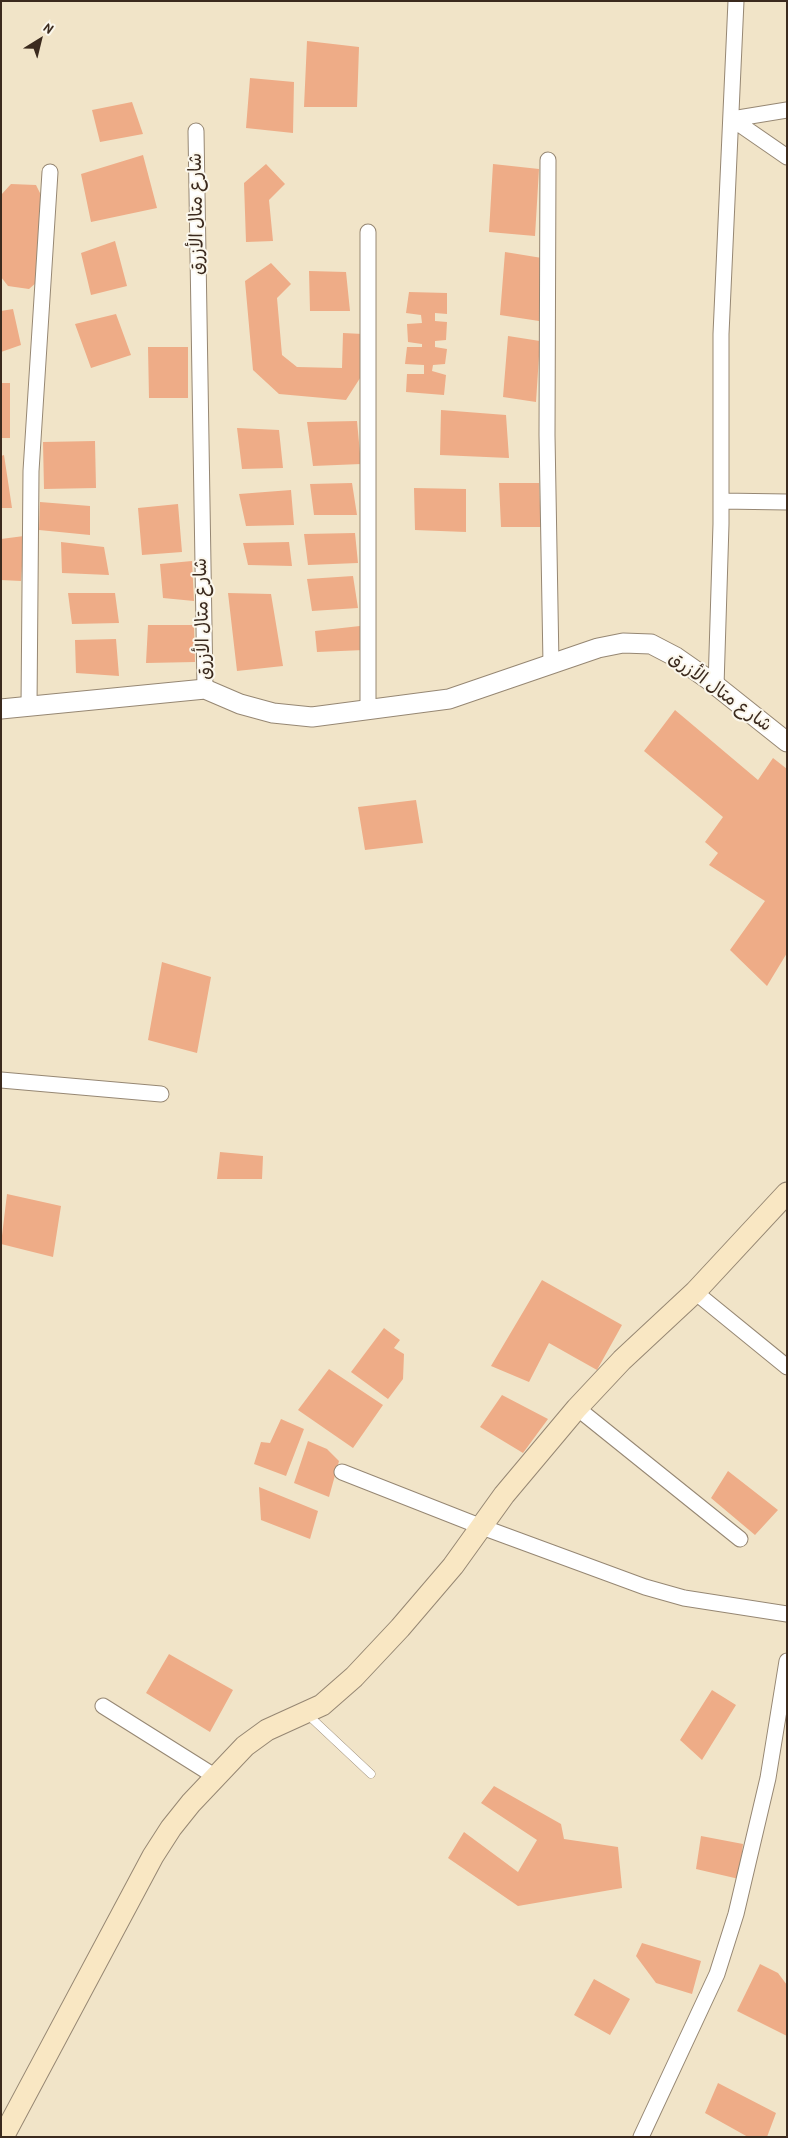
<!DOCTYPE html>
<meta charset="utf-8">
<style>
body{margin:0}
#map{position:relative;width:788px;height:2138px;overflow:hidden;background:#f1e4c8;font-family:"Patrick Hand",sans-serif}
canvas{display:block}
.frame{position:absolute;inset:0;border:2px solid #3b2a1e;pointer-events:none}
.north{position:absolute;left:15px;top:15px;width:50px;height:50px;-webkit-text-stroke:4px #fbf7ec;paint-order:stroke;rotate:36deg;font-size:14px;font-weight:700;line-height:20px;text-align:center;color:#3b2a1e}
.north::after{content:'';display:block;margin:auto;width:18px;height:22px;background:#3b2a1e;clip-path:polygon(50% 0,100% 100%,50% 72%,0 100%)}
</style>
<div id="map">
<canvas width="788" height="2138"></canvas>
<div class="frame"></div>
<div class="north">N</div>
</div>
<script>
const ctx = document.querySelector('canvas').getContext('2d');
ctx.lineJoin = 'round';
function fillPath(path, color) {
  ctx.fillStyle = color;
  ctx.fill(path, 'evenodd');
}
function poly(rows) {
  const path = new Path2D();
  for (const r of rows) {
    path.moveTo(r[0], r[1]);
    for (let i = 2; i < r.length; i += 2) path.lineTo(r[i], r[i + 1]);
  }
  return path;
}
function trace(path, color, width, dash) {
  ctx.strokeStyle = color;
  ctx.lineWidth = width;
  ctx.lineCap = dash ? 'butt' : 'round';
  ctx.setLineDash(dash || []);
  ctx.stroke(path);
}
function label(font, color, halo, rows, align = 'center') {
  ctx.font = font + ' "Patrick Hand","Playpen Sans Arabic",sans-serif';
  ctx.lineWidth = 4;
  ctx.setLineDash([]);
  ctx.textBaseline = 'middle';
  ctx.strokeStyle = halo;
  ctx.fillStyle = color;
  for (const [text, x, y, turn = 0] of rows) {
    ctx.save();
    ctx.translate(x, y);
    ctx.rotate((+turn || 0) * Math.PI / 180);
    ctx.textAlign = isNaN(turn) ? turn : align;
    if (halo) ctx.strokeText(text, 0, 0);
    ctx.fillText(text, 0, 0);
    ctx.restore();
  }
}
fillPath(poly([
 [307,41,359,47,357,107,304,107],
 [250,78,294,82,293,133,246,128],
 [132,102,143,134,100,142,92,110],
 [143,155,157,208,91,222,81,174],
 [266,164,285,184,269,200,273,241,246,242,244,183],
 [493,164,539,169,535,236,489,232],
 [11,184,36,185,41,195,37,282,29,289,8,286,1,277,1,195],
 [115,241,127,286,91,295,81,253],
 [505,252,542,258,539,321,500,315],
 [271,263,291,284,277,298,282,355,297,367,342,368,343,333,363,334,362,375,346,400,279,394,253,370,245,281],
 [309,271,346,272,350,311,310,311],
 [409,292,447,293,447,314,435,313,435,321,447,322,446,340,435,341,435,347,447,349,445,364,433,365,432,371,446,375,444,395,406,392,407,374,424,374,424,365,405,364,407,347,422,347,422,344,408,342,407,324,422,323,421,315,406,313],
 [13,309,21,345,1,352,1,311],
 [116,314,131,355,91,368,75,324],
 [508,336,540,341,536,402,503,397],
 [148,347,188,347,188,398,149,398],
 [1,383,10,383,10,438,1,438],
 [441,410,506,415,509,458,440,455],
 [357,421,361,464,313,466,307,422],
 [237,428,279,430,283,468,242,469],
 [95,441,96,488,44,489,43,442],
 [4,455,12,508,1,508,1,456],
 [352,483,357,515,314,515,310,484],
 [499,483,539,483,541,527,501,527],
 [414,488,466,489,466,532,415,530],
 [291,490,294,525,246,526,239,494],
 [40,502,90,506,90,535,39,530],
 [178,504,182,552,142,555,138,508],
 [355,533,358,563,308,565,304,534],
 [24,536,21,581,1,580,1,539],
 [61,542,104,547,109,575,62,573],
 [289,542,292,566,248,565,243,543],
 [192,561,194,601,163,598,160,564],
 [353,576,358,608,312,611,307,579],
 [68,593,115,593,119,623,72,624],
 [228,593,271,594,283,666,237,671],
 [148,625,194,625,195,662,146,663],
 [360,626,364,650,317,652,315,631],
 [116,639,119,676,76,673,75,640],
 [675,710,758,780,773,758,787,769,787,953,767,986,730,950,765,901,709,865,718,853,705,842,723,817,644,751],
 [416,800,423,843,365,850,358,807],
 [162,962,211,977,197,1053,148,1040],
 [220,1152,263,1156,262,1179,217,1179],
 [7,1194,61,1206,53,1257,1,1244],
 [542,1280,622,1325,597,1370,549,1343,529,1382,491,1366],
 [384,1328,400,1340,394,1348,404,1354,403,1379,388,1399,351,1372],
 [329,1369,383,1405,353,1448,298,1410],
 [502,1395,548,1419,523,1453,480,1427],
 [281,1419,304,1429,286,1476,254,1464,261,1442,270,1443],
 [308,1441,327,1449,339,1461,329,1497,294,1483],
 [728,1471,778,1510,755,1535,711,1498],
 [259,1487,318,1511,310,1539,261,1520],
 [169,1654,233,1690,210,1732,146,1693],
 [712,1690,736,1705,702,1760,680,1740],
 [494,1786,561,1824,564,1839,618,1847,622,1888,518,1906,448,1858,464,1832,518,1872,537,1840,481,1803],
 [701,1836,743,1844,739,1879,696,1869],
 [642,1943,701,1961,692,1994,656,1983,636,1956],
 [760,1964,778,1973,787,1985,787,2036,737,2011],
 [594,1979,630,1999,610,2035,574,2015],
 [718,2083,776,2113,767,2137,748,2137,705,2113]
]), '#eeac87');
const service = poly([
 [307,1714,371,1774]
]);
const minor = poly([
 [732,119,787,157],
 [732,119,787,110],
 [196,131,205,689],
 [548,160,547,435,551,664],
 [721,501,787,502],
 [716,686,721,524,721,334,736,1],
 [29,706,31,471,50,172],
 [368,711,368,232],
 [1,1080,161,1094],
 [695,1292,787,1367],
 [577,1408,740,1539],
 [342,1472,482,1527,645,1587,684,1598,787,1614],
 [103,1706,216,1777],
 [641,2137,717,1974,736,1914,768,1778,787,1661]
]);
const tertiary = poly([
 [1,709,205,689,240,704,273,713,312,717,449,699,598,648,623,643,651,644,676,657,709,680,787,742]
]);
const secondary = poly([
 [3,2137,153,1856,171,1828,191,1803,245,1746,267,1730,322,1705,354,1677,400,1628,453,1566,504,1495,577,1408,622,1360,695,1292,787,1193]
]);
trace(service, '#968773', 9);
trace(minor, '#968773', 17);
trace(tertiary, '#968773', 21);
trace(secondary, '#968773', 23);
trace(service, '#fff', 8);
trace(minor, '#fff', 15);
trace(tertiary, '#fff', 19);
trace(secondary, '#f9e7c3', 21);
label('18px', '#3b2a1e', '#fbf7ec', [
 ["شارع متال الأزرق",197,214,-91],
 ["شارع متال الأزرق",203,619,-92],
 ["شارع متال الأزرق",720,692,36]
]);
</script>
